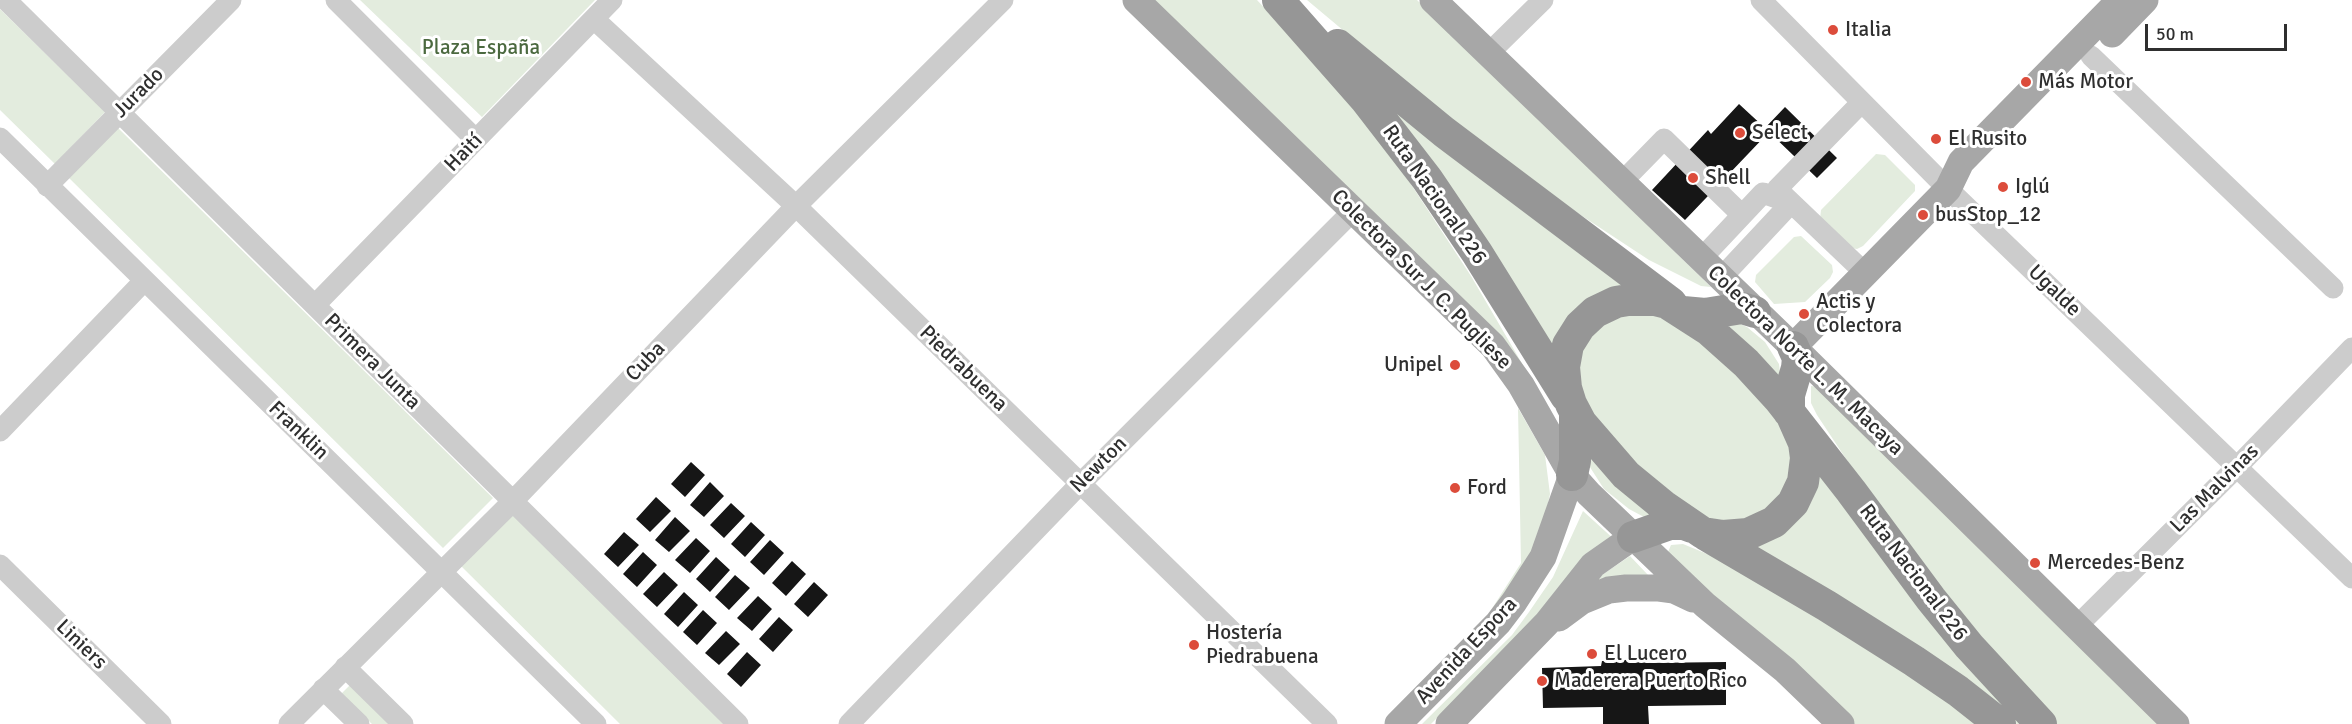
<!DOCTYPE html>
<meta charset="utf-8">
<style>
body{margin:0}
#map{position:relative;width:2352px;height:724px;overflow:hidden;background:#fff;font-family:Signika,sans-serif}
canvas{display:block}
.scale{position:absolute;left:2145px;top:24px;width:142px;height:27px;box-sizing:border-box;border:3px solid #2f2f2f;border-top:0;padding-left:8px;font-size:18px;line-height:21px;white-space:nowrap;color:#2f2f2f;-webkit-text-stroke:4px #fff;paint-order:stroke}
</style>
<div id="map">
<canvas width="2352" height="724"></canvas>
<div class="scale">50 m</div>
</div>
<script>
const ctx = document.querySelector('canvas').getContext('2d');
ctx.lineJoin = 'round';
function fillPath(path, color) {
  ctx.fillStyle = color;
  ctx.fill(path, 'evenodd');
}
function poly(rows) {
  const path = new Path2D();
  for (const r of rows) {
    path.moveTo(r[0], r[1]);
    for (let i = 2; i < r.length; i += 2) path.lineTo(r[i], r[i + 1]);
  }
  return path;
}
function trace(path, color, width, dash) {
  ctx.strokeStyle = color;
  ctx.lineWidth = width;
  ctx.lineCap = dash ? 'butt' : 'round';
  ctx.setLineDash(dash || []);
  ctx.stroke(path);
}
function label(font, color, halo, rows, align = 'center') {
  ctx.font = font + ' Signika,sans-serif';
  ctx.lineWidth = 6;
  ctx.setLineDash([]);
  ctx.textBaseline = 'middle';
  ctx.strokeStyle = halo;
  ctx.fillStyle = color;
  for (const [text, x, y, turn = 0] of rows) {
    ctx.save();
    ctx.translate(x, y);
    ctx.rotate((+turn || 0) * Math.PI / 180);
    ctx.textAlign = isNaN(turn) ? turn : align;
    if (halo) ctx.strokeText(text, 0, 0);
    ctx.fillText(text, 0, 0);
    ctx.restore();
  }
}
fillPath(poly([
 [360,0,595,0,482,117],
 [1147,0,1257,0,1328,76,1401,169,1471,276,1527,372],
 [1307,0,1417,0,1711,287,1701,286,1649,260,1573,210,1431,104],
 [0,9,105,112,55,164,0,110],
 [1361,75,1635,285,1553,348],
 [117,127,493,498,443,548,68,177],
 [1876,154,1885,155,1915,185,1915,191,1863,246,1857,249,1851,248,1820,219,1821,210],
 [1801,236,1832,265,1833,272,1830,278,1805,302,1774,304,1755,282,1756,275,1794,237],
 [1656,311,1697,335,1773,409,1794,450,1786,492,1752,522,1712,523,1666,494,1595,420,1576,379,1581,347,1591,332,1618,313],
 [1723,320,1736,322,1747,327,1765,342,1779,364,1781,381],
 [1811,386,1818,387,2159,724,2055,724,1897,536,1817,415,1811,403],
 [1518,408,1545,455,1550,494,1543,527,1525,564,1508,594,1486,618,1521,563],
 [1582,446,1659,522,1644,517,1629,509,1604,489,1586,461],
 [1819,473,2026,724,2015,724,1748,549,1778,536,1803,515,1812,500],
 [1583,511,1616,541,1541,612,1431,724,1422,724,1512,635,1529,612,1553,577],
 [513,514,724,724,620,724,461,566],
 [1683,544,1729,563,1795,600,1982,724,1845,724,1668,552,1671,545],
 [1630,556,1648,575,1590,588,1599,577],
 [352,683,395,724,372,724,341,694]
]), '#e3ecde');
fillPath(poly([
 [1739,104,1765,128,1785,107,1837,158,1817,178,1769,132,1685,220,1652,190,1708,130,1711,134],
 [691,462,705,475,685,497,671,484],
 [710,482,724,496,704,517,690,505],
 [656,497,671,511,650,532,636,519],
 [731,503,745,516,724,538,710,525],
 [675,517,690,531,669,552,655,540],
 [751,522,765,535,745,557,731,544],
 [624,532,639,545,618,567,604,554],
 [696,538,710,551,690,573,675,560],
 [770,540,784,553,764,575,750,562],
 [643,552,657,565,637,587,623,574],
 [716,557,730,570,710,592,696,579],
 [792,561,806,574,786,596,772,583],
 [664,572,678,585,657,607,643,594],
 [735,575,750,588,729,610,715,597],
 [814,582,828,595,808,617,794,604],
 [684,592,698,605,678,627,664,614],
 [758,596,772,609,752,631,737,618],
 [703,610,717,623,697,645,683,632],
 [779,617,793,630,773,652,759,639],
 [726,631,740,644,719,665,705,653],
 [747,652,761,665,741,687,727,674],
 [1647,659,1647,663,1726,662,1726,705,1648,706,1649,724,1603,724,1603,707,1543,708,1542,668,1601,666,1602,661]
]), '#161616');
trace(poly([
 [6,0,738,724],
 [336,0,476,140],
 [1761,0,1948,189,2352,578],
 [594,19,796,206,1327,724],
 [1488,54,1543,0],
 [2091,56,2333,288],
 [1862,102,1777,189,1866,274],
 [0,138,596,724],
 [1621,183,1664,139,1742,215],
 [47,186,231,0],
 [1700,260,1763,193,1791,203,1720,279],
 [315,305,612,0],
 [0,431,144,281],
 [0,565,161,724],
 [2076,627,2237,467,2352,348],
 [345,667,403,724],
 [323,689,359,724],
 [289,724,513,501,796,206,1003,0],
 [849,724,1081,483,1353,211]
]), '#ccc', 21);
trace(poly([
 [1136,0,1493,346,1521,385,1572,475,1589,494,1705,605,1785,670,1841,724],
 [1433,0,1793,347,2176,724],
 [2112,34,2145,0],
 [1793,347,1948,189,1961,162,2120,0],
 [1559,618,1582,601,1609,590,1626,588,1659,588,1674,590,1693,599],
 [1398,724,1498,623,1514,602,1543,557,1572,475],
 [1449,724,1547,623,1593,565,1633,537]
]), '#a7a7a7', 27);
trace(poly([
 [1278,0,1366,100,1427,179,1477,253,1566,396],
 [1338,45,1444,132,1671,303],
 [1683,312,1705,314,1742,308,1755,312],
 [1789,412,1789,395,1797,368,1798,358,1793,347],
 [1792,416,1804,443,1806,458,1803,482,1793,503,1774,522,1748,534,1723,536,1703,533,1665,507,1626,475,1581,423,1571,404,1566,388,1564,367,1568,345,1580,326,1595,312,1616,302,1628,300,1655,300,1667,303,1709,330,1746,363,1779,399,1851,491,1931,599,1969,646,2041,724],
 [1572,475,1575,461,1575,413],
 [1706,535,1827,606,1914,661,1958,691,2000,724],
 [1633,537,1670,524,1684,524,1692,527]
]), '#969696', 32);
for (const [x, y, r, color] of [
 [1833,30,6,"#dc4c3b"],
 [2026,82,6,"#dc4c3b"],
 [1740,133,6,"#dc4c3b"],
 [1936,139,6,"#dc4c3b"],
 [1693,178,6,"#dc4c3b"],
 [2003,187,6,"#dc4c3b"],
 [1923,215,6,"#dc4c3b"],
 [1804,314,6,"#dc4c3b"],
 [1455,365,6,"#dc4c3b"],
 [1455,488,6,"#dc4c3b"],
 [2035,563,6,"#dc4c3b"],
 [1194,645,6,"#dc4c3b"],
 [1592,654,6,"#dc4c3b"],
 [1542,681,6,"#dc4c3b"]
]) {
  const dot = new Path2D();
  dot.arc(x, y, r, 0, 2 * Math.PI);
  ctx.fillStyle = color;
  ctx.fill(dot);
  trace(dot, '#fff', 2);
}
label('21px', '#2f2f2f', '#fff', [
 ["Italia",1845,30],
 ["Más Motor",2038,82],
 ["Select",1752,133],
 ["El Rusito",1948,139],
 ["Shell",1705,178],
 ["Iglú",2015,187],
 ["busStop_12",1935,215],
 ["Actis y",1816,302],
 ["Colectora",1816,326],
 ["Unipel",1443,365,"right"],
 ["Ford",1467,488],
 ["Mercedes-Benz",2047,563],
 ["Hostería",1206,633],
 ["Piedrabuena",1206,657],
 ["El Lucero",1604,654],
 ["Maderera Puerto Rico",1554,681]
], 'left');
label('21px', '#4b693f', '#fff', [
 ["Plaza España",481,48]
]);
label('21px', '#2f2f2f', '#fff', [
 ["Jurado",139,93,-45],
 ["Haití",464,153,-46],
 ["Ruta Nacional 226",1434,195,55],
 ["Colectora Sur J. C. Pugliese",1421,280,45],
 ["Ugalde",2054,291,44],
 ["Colectora Norte L. M. Macaya",1805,361,44],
 ["Primera Junta",372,362,45],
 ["Cuba",646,362,-46],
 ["Piedrabuena",963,369,44],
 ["Franklin",298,431,44],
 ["Newton",1099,465,-45],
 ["Las Malvinas",2215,489,-45],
 ["Ruta Nacional 226",1913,573,53],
 ["Liniers",81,645,44],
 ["Avenida Espora",1467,651,-47]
]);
</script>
